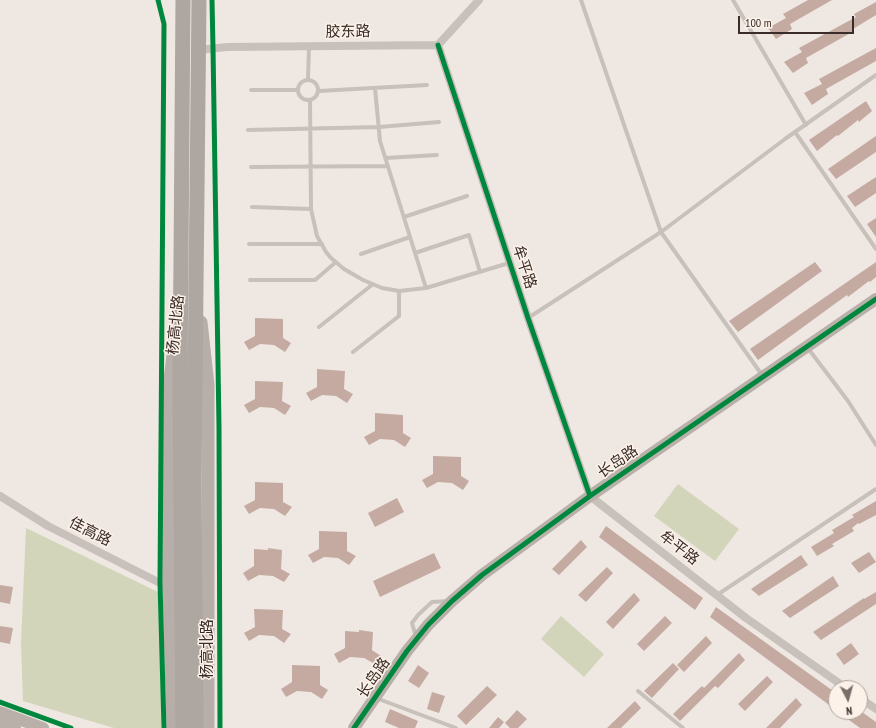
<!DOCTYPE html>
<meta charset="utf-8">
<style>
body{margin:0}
#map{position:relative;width:876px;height:728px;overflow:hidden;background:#efe8e2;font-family:"PT Sans Narrow",sans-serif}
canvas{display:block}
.north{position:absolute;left:828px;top:680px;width:40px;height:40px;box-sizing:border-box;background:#fcf2e9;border:1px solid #aea39c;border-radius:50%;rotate:174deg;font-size:11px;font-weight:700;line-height:16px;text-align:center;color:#3a2c28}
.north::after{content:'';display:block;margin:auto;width:14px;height:18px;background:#796e69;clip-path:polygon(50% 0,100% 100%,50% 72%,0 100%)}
.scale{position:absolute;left:738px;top:16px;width:116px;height:18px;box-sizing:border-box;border:2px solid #3a2c28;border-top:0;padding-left:5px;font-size:12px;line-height:14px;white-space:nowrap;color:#3a2c28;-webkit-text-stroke:3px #fcf2e9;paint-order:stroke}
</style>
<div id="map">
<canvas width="876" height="728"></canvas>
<div class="north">N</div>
<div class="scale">100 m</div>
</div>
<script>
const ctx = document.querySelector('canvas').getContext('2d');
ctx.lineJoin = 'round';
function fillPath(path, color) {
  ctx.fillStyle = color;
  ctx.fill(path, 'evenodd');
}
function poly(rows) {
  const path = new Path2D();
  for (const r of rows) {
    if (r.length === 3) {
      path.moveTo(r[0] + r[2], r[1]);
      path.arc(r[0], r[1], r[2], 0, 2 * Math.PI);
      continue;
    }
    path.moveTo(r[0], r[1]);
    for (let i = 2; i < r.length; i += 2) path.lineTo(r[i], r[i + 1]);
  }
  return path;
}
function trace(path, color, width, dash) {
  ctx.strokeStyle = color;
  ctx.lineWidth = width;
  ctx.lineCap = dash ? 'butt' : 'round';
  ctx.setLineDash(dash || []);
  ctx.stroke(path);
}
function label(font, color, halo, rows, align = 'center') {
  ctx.font = font + ' "PT Sans Narrow","Noto Sans SC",sans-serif';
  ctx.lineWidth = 3;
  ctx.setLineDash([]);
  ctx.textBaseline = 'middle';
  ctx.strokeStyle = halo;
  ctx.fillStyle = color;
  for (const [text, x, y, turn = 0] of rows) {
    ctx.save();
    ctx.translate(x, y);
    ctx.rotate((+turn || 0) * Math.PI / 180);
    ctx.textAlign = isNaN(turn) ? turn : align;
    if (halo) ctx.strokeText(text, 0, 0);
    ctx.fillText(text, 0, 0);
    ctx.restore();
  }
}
fillPath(poly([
 [678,484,739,529,715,561,654,516],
 [26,528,160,593,161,728,114,728,23,701,21,643],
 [561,616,604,654,584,677,541,639]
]), '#d2d5ba');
fillPath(poly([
 [808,0,832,0,790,24,792,29,776,39,768,28,786,18,783,14],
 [876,2,876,15,853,29,854,31,806,58,808,63,793,73,784,62,802,52,799,48,856,17,854,14],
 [876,48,876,61,826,89,828,94,812,105,804,93,822,84,819,79],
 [866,101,872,111,859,122,858,120,838,136,837,135,817,151,809,140],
 [876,136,876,152,836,179,828,169],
 [876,177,876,193,855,207,847,196],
 [876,218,876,237,867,224],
 [815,262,822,271,738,332,729,321],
 [876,262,876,277,870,282,869,281,848,297,847,295,758,360,750,349],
 [255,318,283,319,283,338,291,343,285,352,274,345,260,344,249,350,244,342,255,336],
 [317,369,345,371,344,389,353,394,347,403,336,396,322,395,311,401,306,393,317,387],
 [255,381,283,382,282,401,291,406,285,415,274,408,260,407,249,413,244,405,255,399],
 [375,413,403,415,403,433,411,438,405,447,394,440,380,439,369,445,364,437,375,431],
 [433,456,461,457,461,476,469,481,463,490,452,483,438,482,427,488,422,480,433,474],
 [255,482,283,483,283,502,292,507,285,516,274,509,260,508,249,514,244,506,255,500],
 [397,498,404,512,375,527,368,513],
 [876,501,876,515,859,524,858,523,852,528,854,531,832,544,834,546,817,556,811,547,834,533,832,530,854,517,852,515],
 [606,526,703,598,695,610,599,537],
 [319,531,347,532,347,551,356,556,349,565,338,558,324,557,313,563,308,555,319,549],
 [581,540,587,547,559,575,552,569],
 [268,548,282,550,281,569,290,574,284,582,273,576,259,575,248,581,243,573,254,566,254,549,268,550],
 [869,552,876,562,859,573,851,563],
 [434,553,441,568,380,597,373,581],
 [801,555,808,565,759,596,751,589],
 [607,567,613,573,586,602,578,595],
 [833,576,839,586,790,618,782,611],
 [0,585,13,587,10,604,0,602],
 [876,592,876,604,821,640,813,632,864,598,864,599],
 [634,593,640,600,613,629,606,622],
 [716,607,836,693,836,710,710,617],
 [254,609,283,610,282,629,291,634,284,643,274,636,259,635,249,641,244,633,255,627],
 [665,616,672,623,644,651,637,644],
 [0,626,13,628,10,644,0,642],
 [359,630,373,632,372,650,381,656,375,664,364,658,350,657,339,663,334,654,345,648,345,631,359,632],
 [706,636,712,643,684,672,677,665],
 [851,643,859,654,844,665,836,654],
 [739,653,745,660,718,688,715,686,680,721,673,714,702,686,704,688],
 [673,663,679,669,652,698,644,691],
 [292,665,320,666,320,685,328,690,322,699,311,692,297,691,286,697,281,689,292,682],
 [418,665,429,673,419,688,408,681],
 [767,676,773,682,745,711,738,704],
 [487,686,497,695,466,725,457,716],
 [432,692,445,696,439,713,427,709],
 [796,698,802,705,780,728,766,728],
 [635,701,641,708,621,728,607,728],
 [390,709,418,721,415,728,399,728,385,722],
 [517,710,527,719,518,728,510,728,505,723],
 [838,712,862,712,876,722,876,728,860,728],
 [498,717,504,722,499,728,489,728]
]), '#c5aaa2');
trace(poly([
 [581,0,661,232,762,375],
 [733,0,806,125],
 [308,79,309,46],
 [308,90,10],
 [375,88,380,141,426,288,509,263],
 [251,90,298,90],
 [319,91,427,85],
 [310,100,311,209,317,236,326,252,331,258,344,269,363,280,382,288,399,291,426,288],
 [248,130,379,127,439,122],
 [795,132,876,249],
 [386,158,437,155],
 [251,167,388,166],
 [252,207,311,209],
 [404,217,467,196],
 [249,244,322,244],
 [415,253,469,235,480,272],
 [361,254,410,237],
 [250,280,315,280,336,262],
 [528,318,661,232,785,139,876,75],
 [319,327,373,284],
 [807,347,848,401,876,445],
 [353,352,399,316,399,291],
 [717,595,876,489],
 [416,637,412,623,418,615,432,602,448,601],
 [638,691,683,728],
 [376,698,456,728]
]), '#c8c0ba', 4);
trace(poly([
 [438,45,528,318,590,496,746,618,846,688],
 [199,50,227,47,438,45,479,0],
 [0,496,48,526,160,583,169,587],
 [860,698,876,709]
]), '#c8c0ba', 8);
trace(poly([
 [0,712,43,728],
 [0,722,15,728],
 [354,728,407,651,428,625,452,601,482,575,590,496,876,299]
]), '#b9b0aa', 12);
trace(poly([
 [201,322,208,385,208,728],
 [173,728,169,587,169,388,175,339]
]), '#b7aea9', 13);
trace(poly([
 [183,0,180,387,183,728],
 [196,728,194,480,199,0]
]), '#aea6a1', 15);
trace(poly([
 [158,0,164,24,160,583,164,728],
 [212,0,213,48,219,427,220,728],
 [438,45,528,318,590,496],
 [0,702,71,728],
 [354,728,407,651,428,625,452,601,482,575,590,496,876,299]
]), '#00873e', 5);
label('15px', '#3a2c28', '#fcf2e9', [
 ["胶东路",348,32,-1],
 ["牟平路",524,267,72],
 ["杨高北路",176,325,-84],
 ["长岛路",618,462,-34],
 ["佳高路",90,532,27],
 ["牟平路",679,548,38],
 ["杨高北路",208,649,-90],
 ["长岛路",374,678,-56]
]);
</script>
